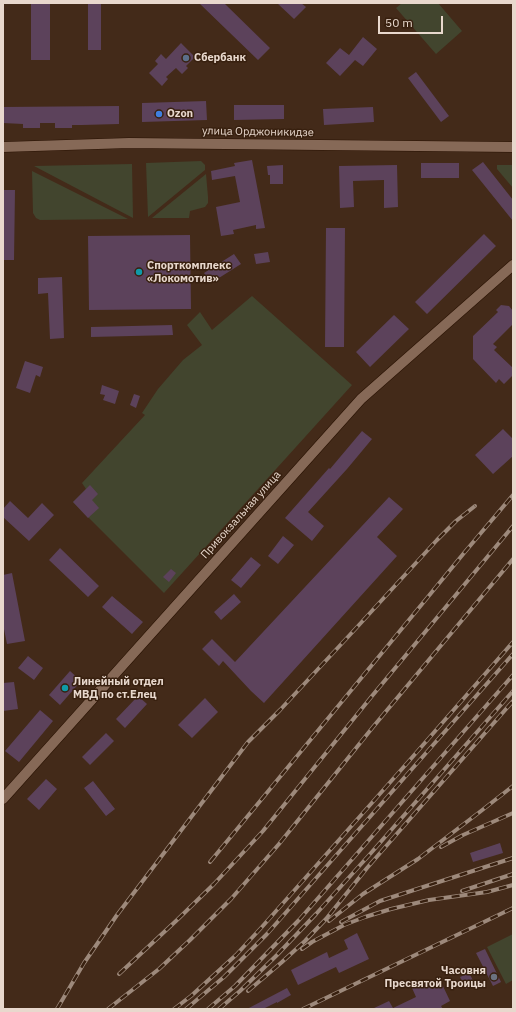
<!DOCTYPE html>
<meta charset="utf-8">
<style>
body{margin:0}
#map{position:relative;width:516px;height:1012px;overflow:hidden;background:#432a19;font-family:"IBM Plex Sans",sans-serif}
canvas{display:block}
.frame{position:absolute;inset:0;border:4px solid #e8d8cd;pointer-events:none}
.scale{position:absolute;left:378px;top:16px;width:65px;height:18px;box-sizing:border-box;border:2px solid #e8d8cd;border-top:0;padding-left:5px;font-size:12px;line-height:14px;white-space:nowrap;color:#e8d8cd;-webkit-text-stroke:3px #38200f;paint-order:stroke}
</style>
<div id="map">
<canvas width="516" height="1012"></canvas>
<div class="frame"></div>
<div class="scale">50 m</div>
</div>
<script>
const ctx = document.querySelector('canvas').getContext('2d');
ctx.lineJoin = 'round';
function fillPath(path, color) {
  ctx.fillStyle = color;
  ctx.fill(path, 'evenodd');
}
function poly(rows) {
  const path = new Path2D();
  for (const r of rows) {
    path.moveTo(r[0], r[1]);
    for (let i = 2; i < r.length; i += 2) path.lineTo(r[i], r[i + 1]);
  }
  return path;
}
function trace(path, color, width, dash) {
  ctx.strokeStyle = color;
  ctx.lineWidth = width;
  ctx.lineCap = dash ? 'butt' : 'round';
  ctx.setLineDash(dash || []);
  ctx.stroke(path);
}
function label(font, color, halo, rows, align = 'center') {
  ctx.font = font + ' "IBM Plex Sans",sans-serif';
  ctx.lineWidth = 3;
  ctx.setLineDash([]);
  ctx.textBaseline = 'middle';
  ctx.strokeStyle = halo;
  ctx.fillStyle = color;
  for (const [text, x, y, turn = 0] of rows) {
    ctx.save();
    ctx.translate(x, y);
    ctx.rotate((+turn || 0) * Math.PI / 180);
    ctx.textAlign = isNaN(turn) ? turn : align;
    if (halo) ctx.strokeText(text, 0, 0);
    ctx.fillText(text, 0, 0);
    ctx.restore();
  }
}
fillPath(poly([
 [402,3,438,3,462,31,436,54,396,8],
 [201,161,205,165,205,170,148,217,146,163],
 [132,164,133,218,34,166],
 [497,165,513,165,513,188,497,169],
 [32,171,128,219,40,220,36,218,33,213],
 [206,174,208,197,208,203,205,207,190,211,189,218,152,218],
 [252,296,352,385,164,593,73,502,86,489,82,483,145,415,142,413,158,389,183,360,202,345,187,325,200,312,212,330],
 [513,934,513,980,506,984,487,947]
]), '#42452e');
fillPath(poly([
 [31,3,50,3,50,60,31,60],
 [88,3,101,3,101,50,88,50],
 [199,3,224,3,270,48,258,60],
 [277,3,301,3,306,7,294,19],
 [363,37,377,49,363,66,355,60,340,76,326,63,340,48,349,55],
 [181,43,195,57,186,66,188,68,182,74,176,68,166,77,168,79,162,86,149,73,158,64,155,61,161,54,166,59],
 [416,72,449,116,441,122,408,78],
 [206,101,207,120,142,122,142,103],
 [234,105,284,105,284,119,234,120],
 [119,106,119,124,82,125,72,125,72,128,55,128,55,123,40,123,40,128,23,128,23,124,3,123,3,107],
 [373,107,374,122,324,125,323,109],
 [252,160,265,228,256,229,256,225,233,230,234,234,221,236,216,207,240,202,235,176,212,180,211,171,235,166,234,163],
 [483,162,513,200,513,221,472,170],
 [421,163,459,163,459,178,421,178],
 [283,165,283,184,270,184,270,175,268,175,267,166],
 [397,165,398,207,384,208,384,180,353,181,354,207,340,208,339,166],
 [3,190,15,190,14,260,3,260],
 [326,228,345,228,344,347,325,347],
 [484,234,496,246,427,314,415,302],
 [190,235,191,309,89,310,88,236],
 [268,252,270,262,256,264,254,254],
 [234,254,241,264,211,283,204,273],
 [62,277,64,338,50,339,48,293,38,294,38,278],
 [501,305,509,306,513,311,513,324,493,344,497,347,494,350,513,368,513,375,504,384,499,379,496,383,473,359,473,336,498,312,496,310],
 [394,315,409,329,370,367,356,352],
 [172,325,173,335,91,337,91,327],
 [25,361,43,367,40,377,36,375,30,393,16,388],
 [102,385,119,391,115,404,103,400,105,395,100,394],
 [134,394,140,396,136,408,130,405],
 [503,429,513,439,513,456,493,474,475,455],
 [362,431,372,439,347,469,308,512,324,526,312,541,285,518,329,468,330,469],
 [90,485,98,494,92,500,99,508,88,518,73,502],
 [389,497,403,509,377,537,397,556,264,703,251,691,223,661,219,666,202,649,212,639,235,662],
 [10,501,28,518,42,503,54,515,29,541,3,517,3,509],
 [283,536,294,545,278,564,268,556],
 [60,548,99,586,88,597,49,560],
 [251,557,261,565,241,588,231,580],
 [171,569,176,573,169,582,163,577],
 [12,573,25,641,7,644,3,624,3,575],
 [234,594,241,602,221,620,214,612],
 [112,596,143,622,132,634,102,607],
 [28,656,43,668,34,680,18,668],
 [70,671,81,681,60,705,49,695],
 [14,682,18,709,3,711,3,683],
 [138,696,147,704,125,728,116,719],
 [205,698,218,712,192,738,178,725],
 [40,710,53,721,19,762,5,751],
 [106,733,114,741,90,765,82,757],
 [46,779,57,789,39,810,27,799],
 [93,781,115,809,106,816,84,788],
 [500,843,503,853,473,862,470,853],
 [357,933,369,959,339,973,336,967,298,985,291,970,327,952,329,958,348,949,344,940],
 [485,949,501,982,493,986,476,953],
 [469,973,475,984,466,989,460,977],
 [428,980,432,989,442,984,450,1001,441,1006,443,1009,372,1009,389,1001,393,1008,416,997,412,988],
 [287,988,291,995,277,1003,277,1002,263,1009,247,1009]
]), '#5c425b');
const street = poly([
 [3,799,361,399,513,265]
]);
const secondary = poly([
 [3,147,129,143,513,147]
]);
trace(street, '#291203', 11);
trace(secondary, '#291203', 11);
trace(street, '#866957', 10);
trace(secondary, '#866957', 10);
const rail = poly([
 [441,847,463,835,513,813],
 [210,862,464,553,513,495],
 [462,891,513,874],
 [329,921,363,894,418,859,481,811,513,786],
 [341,922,380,901,513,858],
 [302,949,312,942,344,925,365,917,391,909,429,900,487,892,513,885],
 [119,974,177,920,214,884,263,831,372,696,513,526],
 [248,991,282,962,305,941,326,919,367,868,513,701],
 [57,1009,84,963,117,915,248,742,280,710,359,625,437,540,456,521,475,506],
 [108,1009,159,969,190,940,231,899,279,844,373,727,513,559],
 [174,1009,191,996,236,955,261,928,409,761,513,642],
 [186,1009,224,977,267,934,513,654],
 [208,1009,235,986,299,920,513,675],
 [219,1009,240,991,277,955,316,914,371,853,513,691],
 [303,1009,513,908]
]);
trace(rail, '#9d897b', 4);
trace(rail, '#38200f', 2.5, [8]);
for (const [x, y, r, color] of [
 [186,58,4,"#5c6f8a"],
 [159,114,4,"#3f7fe0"],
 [139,272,4,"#0f9aa8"],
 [65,688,4,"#0f9aa8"],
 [494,977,4,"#6b7280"]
]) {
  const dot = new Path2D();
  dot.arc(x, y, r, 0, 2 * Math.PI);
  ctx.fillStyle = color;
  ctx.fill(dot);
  trace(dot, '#38200f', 1.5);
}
label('bold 11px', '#e8d8cd', '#38200f', [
 ["Сбербанк",194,58],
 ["Ozon",167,114],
 ["Спорткомплекс",147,266],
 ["«Локомотив»",147,279],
 ["Линейный отдел",73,682],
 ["МВД по ст.Елец",73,695],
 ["Часовня",486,971,"right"],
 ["Пресвятой Троицы",486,984,"right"]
], 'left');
label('11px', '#e8d8cd', '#38200f', [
 ["улица Орджоникидзе",258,132,1],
 ["Привокзальная улица",241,515,-48]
]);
</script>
